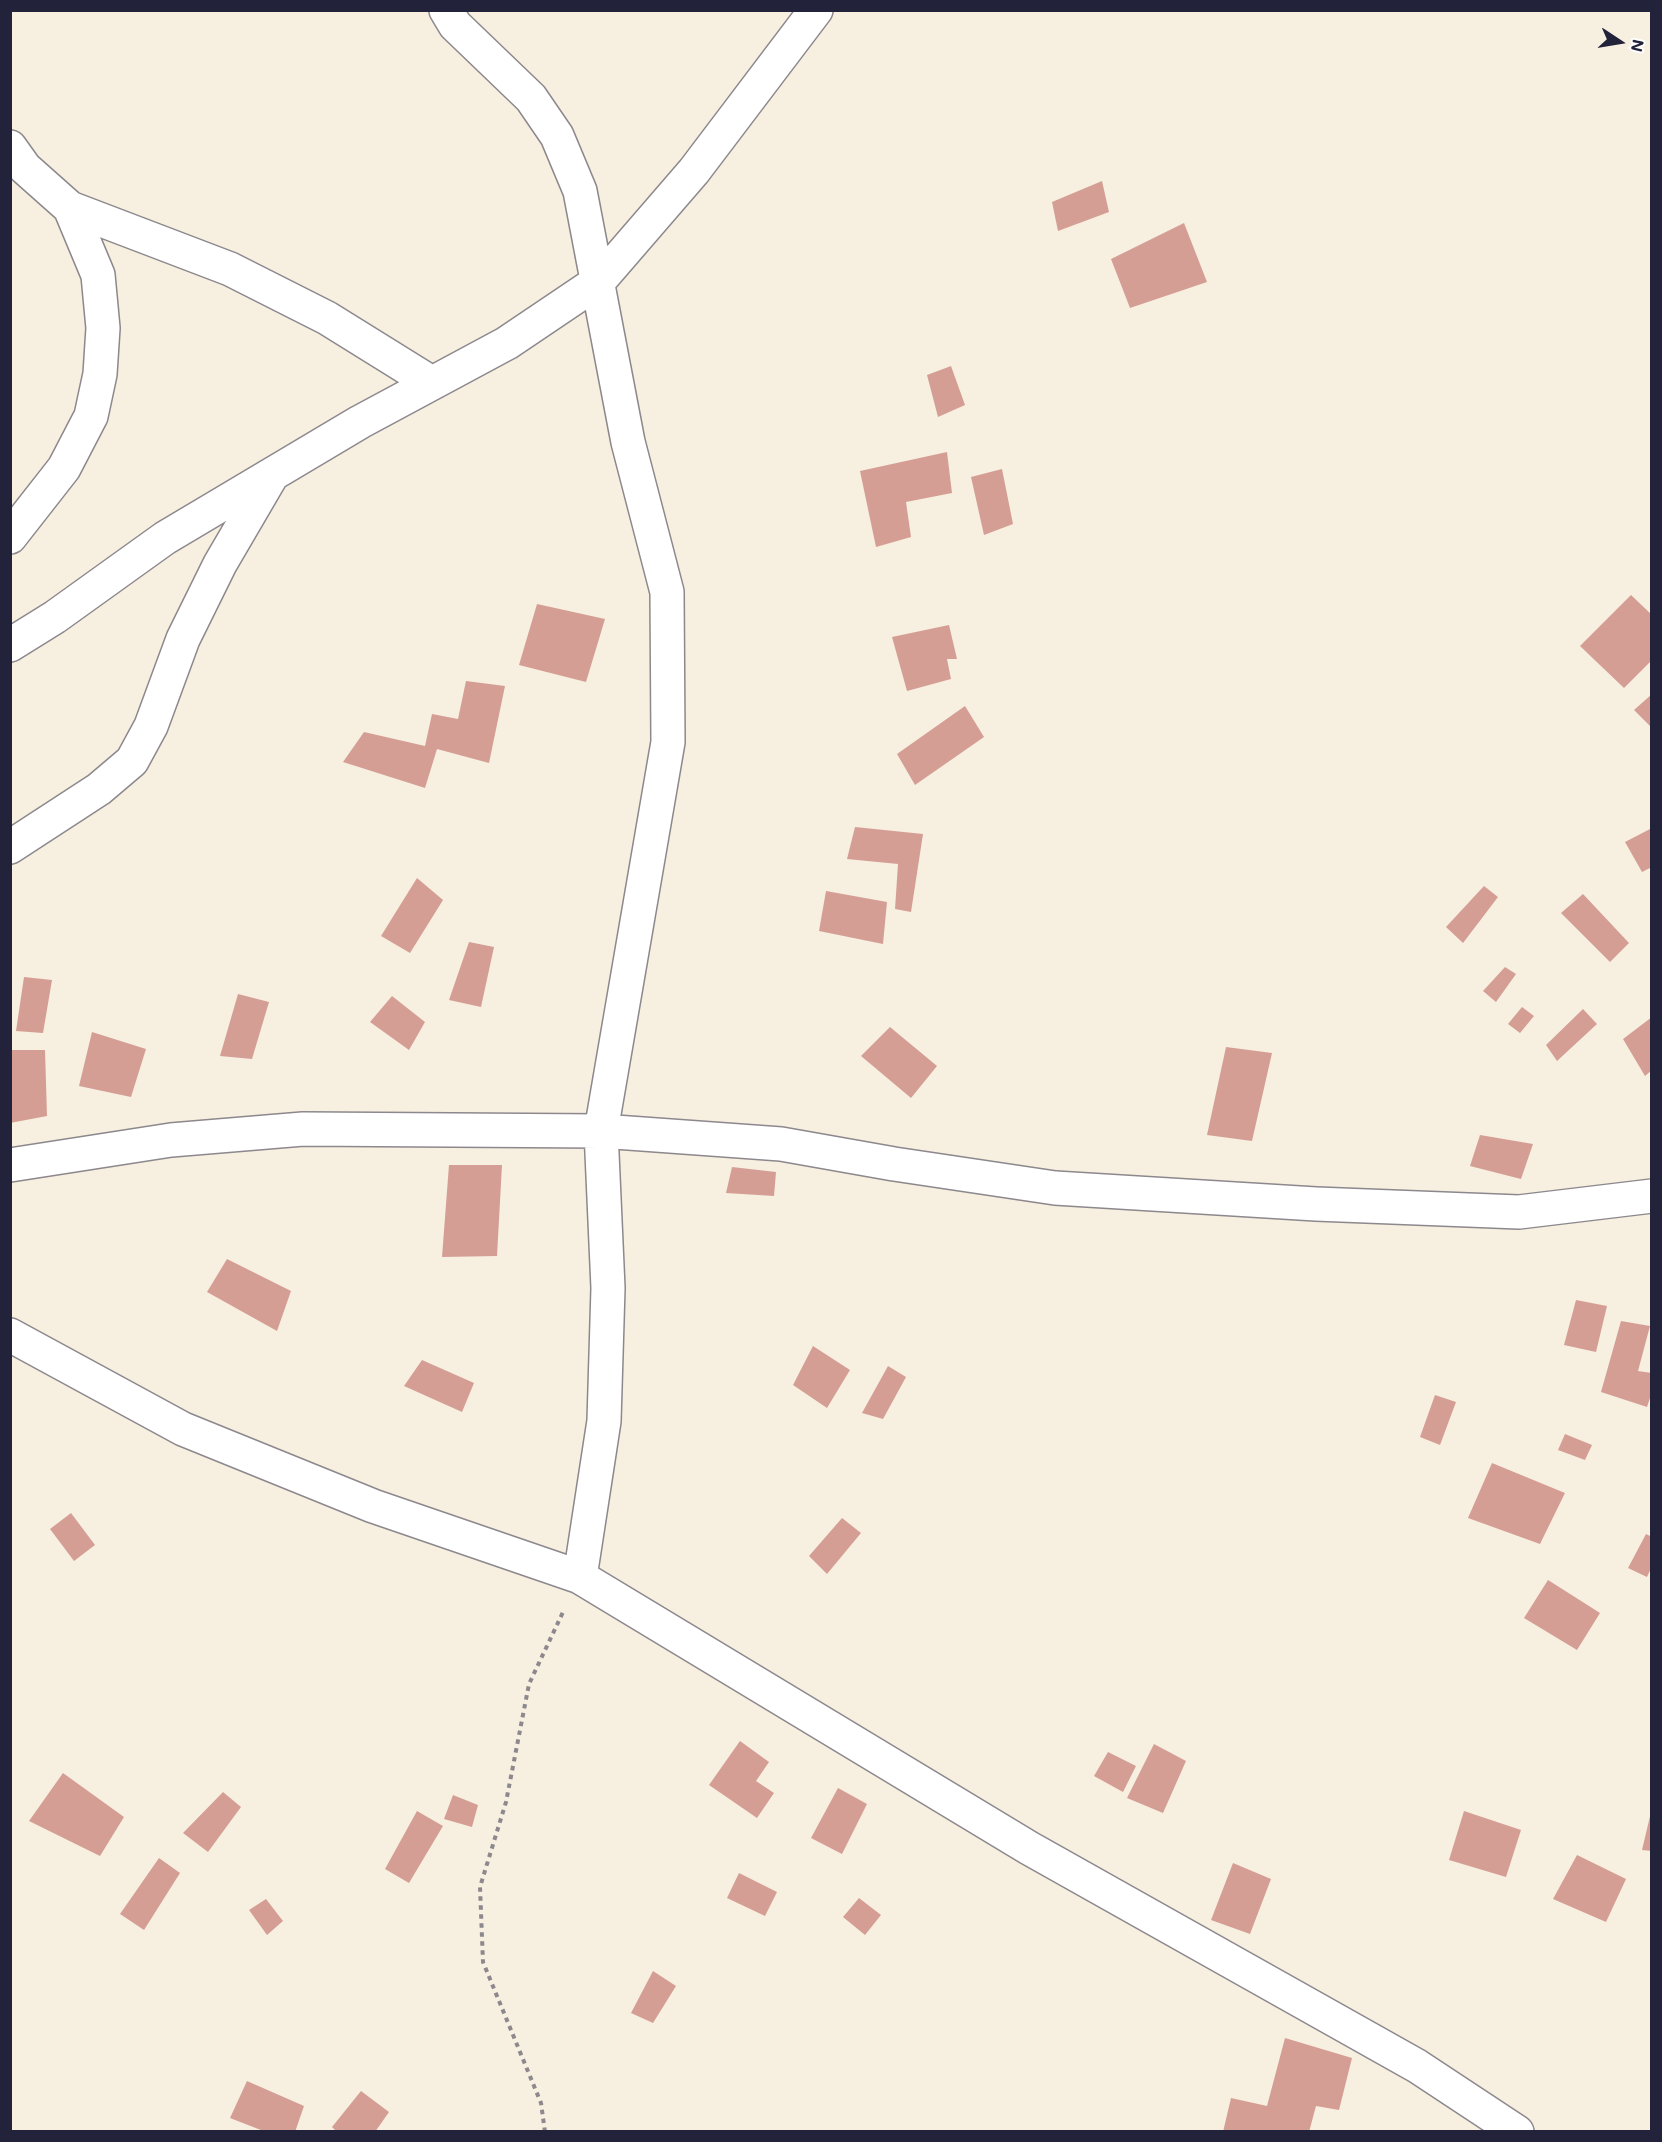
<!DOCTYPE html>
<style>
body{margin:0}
#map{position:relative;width:1662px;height:2142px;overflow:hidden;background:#f7efdf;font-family:Mali,sans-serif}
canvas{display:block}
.frame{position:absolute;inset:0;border:12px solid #22223b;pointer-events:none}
.north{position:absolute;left:1590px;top:12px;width:60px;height:60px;-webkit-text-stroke:4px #fff;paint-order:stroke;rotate:102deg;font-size:16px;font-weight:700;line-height:24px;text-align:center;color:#22223b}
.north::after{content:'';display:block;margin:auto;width:21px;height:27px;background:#22223b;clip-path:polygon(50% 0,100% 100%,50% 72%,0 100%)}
</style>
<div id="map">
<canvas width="1662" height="2142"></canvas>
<div class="frame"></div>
<div class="north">N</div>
</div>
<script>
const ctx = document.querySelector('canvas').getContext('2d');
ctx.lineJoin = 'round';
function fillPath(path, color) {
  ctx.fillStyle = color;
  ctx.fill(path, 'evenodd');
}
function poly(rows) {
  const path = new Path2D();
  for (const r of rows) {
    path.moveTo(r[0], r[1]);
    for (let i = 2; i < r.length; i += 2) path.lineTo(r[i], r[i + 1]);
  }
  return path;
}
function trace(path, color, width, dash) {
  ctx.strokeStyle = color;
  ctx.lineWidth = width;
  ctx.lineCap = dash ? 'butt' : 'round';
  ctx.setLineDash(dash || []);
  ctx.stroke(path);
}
fillPath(poly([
 [1102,181,1109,212,1058,231,1052,202],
 [1184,223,1207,282,1130,308,1111,259],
 [951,366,965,405,938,417,927,375],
 [947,452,952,493,906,502,911,537,876,547,860,471],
 [1002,469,1013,524,984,535,971,477],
 [1631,595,1652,615,1652,660,1624,688,1580,646],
 [537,604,605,619,586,682,519,665],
 [949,625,957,659,947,659,951,679,907,691,892,637],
 [466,681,505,686,489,763,437,749,425,788,343,762,364,732,425,746,432,714,458,719],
 [1652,694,1652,728,1634,710],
 [965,706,984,737,915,785,897,754],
 [855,827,923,834,911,912,895,909,898,864,847,859],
 [1652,828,1652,867,1642,872,1625,842],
 [417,878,443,900,410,953,381,936],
 [1484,886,1498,897,1463,943,1446,927],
 [826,891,887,902,883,944,819,931],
 [1583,894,1629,943,1610,962,1561,913],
 [469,942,494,947,481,1007,449,1000],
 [1505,967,1516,974,1496,1002,1483,991],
 [24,977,52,980,43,1033,16,1031],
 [238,994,269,1002,252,1059,220,1056],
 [392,996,425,1022,409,1050,370,1022],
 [1522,1007,1534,1016,1520,1033,1508,1024],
 [1583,1009,1597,1024,1557,1061,1546,1045],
 [1652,1017,1652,1070,1645,1076,1623,1039],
 [890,1027,937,1066,911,1098,861,1056],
 [92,1032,146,1049,131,1097,79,1086],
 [1226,1047,1272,1053,1252,1141,1207,1135],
 [10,1050,45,1050,47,1116,10,1123],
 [1480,1135,1533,1144,1521,1179,1470,1166],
 [449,1165,502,1165,497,1256,442,1257],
 [732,1167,776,1172,774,1196,726,1193],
 [227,1259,291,1291,277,1331,207,1292],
 [1576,1300,1607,1306,1596,1352,1564,1345],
 [1621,1321,1650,1326,1638,1371,1652,1373,1652,1392,1647,1407,1601,1392],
 [813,1346,850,1370,827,1408,793,1385],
 [422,1360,474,1383,462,1412,404,1386],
 [888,1366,906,1377,883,1419,862,1413],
 [1435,1395,1456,1402,1440,1445,1420,1437],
 [1565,1434,1592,1445,1585,1460,1558,1450],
 [1492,1463,1565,1493,1540,1544,1468,1518],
 [71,1513,95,1545,74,1561,50,1529],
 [842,1518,861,1533,827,1574,809,1556],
 [1646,1534,1652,1537,1652,1566,1647,1577,1628,1568],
 [1548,1580,1600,1613,1577,1650,1524,1618],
 [740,1741,769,1762,756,1781,774,1793,757,1818,709,1785],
 [1154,1744,1186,1761,1163,1813,1127,1798],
 [1108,1752,1136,1766,1123,1792,1094,1776],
 [63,1773,124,1817,100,1856,29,1821],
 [838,1788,867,1804,842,1854,811,1838],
 [223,1792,241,1807,208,1852,183,1833],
 [453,1795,478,1805,472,1827,444,1819],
 [417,1811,443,1826,409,1883,385,1869],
 [1464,1811,1521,1830,1506,1877,1449,1860],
 [1651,1812,1652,1812,1652,1851,1642,1850],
 [1577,1855,1626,1879,1606,1922,1553,1899],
 [159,1858,180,1873,144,1930,120,1914],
 [1233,1863,1271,1879,1250,1934,1211,1920],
 [739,1873,777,1892,765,1916,727,1898],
 [859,1898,881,1915,865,1935,843,1917],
 [266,1899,283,1921,267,1935,249,1910],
 [653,1971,676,1986,653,2023,631,2013],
 [1285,2038,1352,2058,1339,2110,1316,2106,1309,2132,1223,2132,1231,2098,1267,2106],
 [247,2081,304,2106,295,2132,266,2132,230,2118],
 [361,2091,389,2112,375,2132,337,2132,332,2127]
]), '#d59e95');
const minor = poly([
 [446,10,455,25,531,98,557,136,580,191,628,442,667,592,668,742,601,1131,608,1288,604,1421,580,1577],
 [10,147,25,168,70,208,230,269,327,318,430,382],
 [10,537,64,468,91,416,100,374,103,328,98,275,70,208],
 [10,645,55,617,165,538,360,422,507,343,599,281,694,171,816,10],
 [10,847,99,789,132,761,151,726,183,639,220,564,272,475],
 [10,1165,171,1140,303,1129,601,1131,781,1144,894,1164,1055,1188,1316,1204,1519,1212,1652,1196],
 [10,1335,183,1429,373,1506,580,1577,1029,1848,1417,2066,1517,2132]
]);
trace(minor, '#8c888d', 36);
trace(poly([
 [545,2132,541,2103,483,1962,480,1887,506,1802,529,1684,564,1610]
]), '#8c888d', 4, [4.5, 4.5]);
trace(minor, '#fff', 33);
</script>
